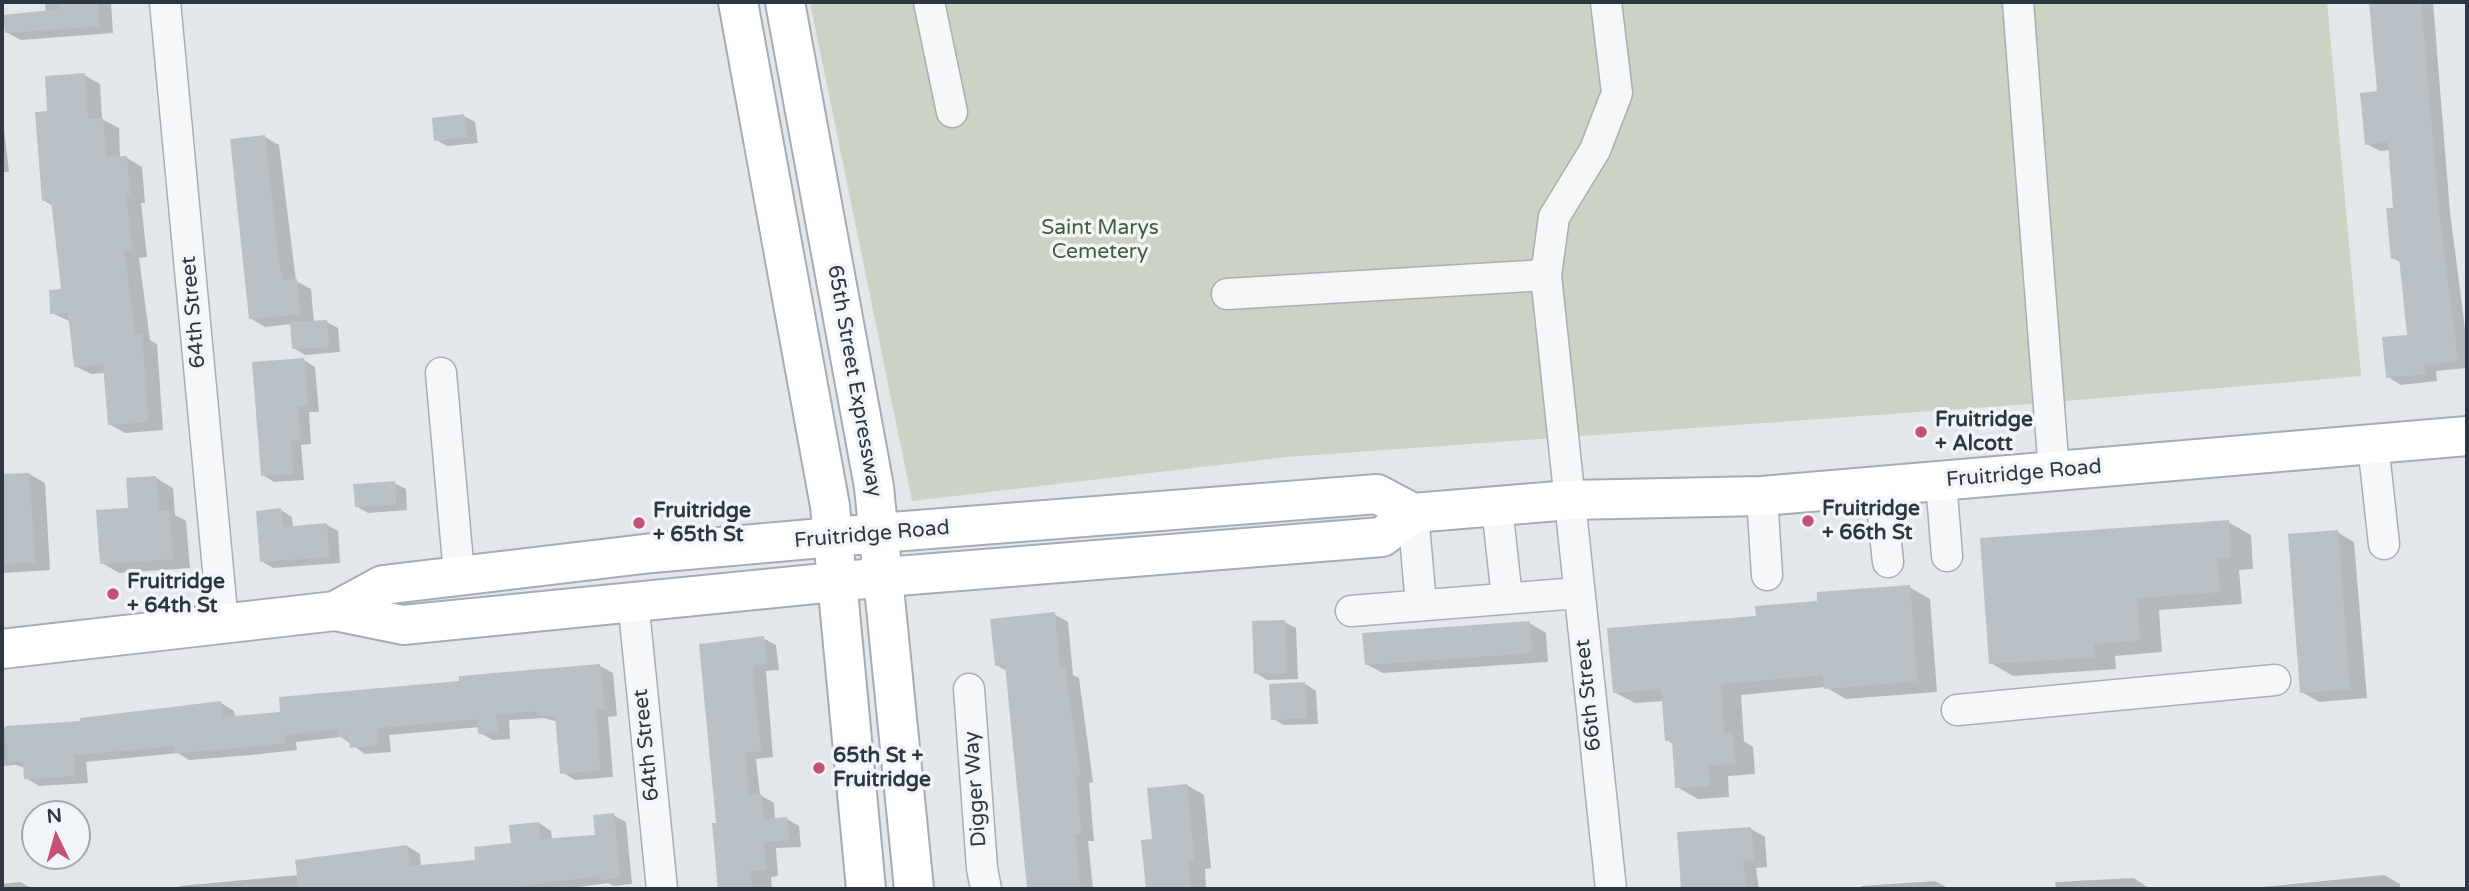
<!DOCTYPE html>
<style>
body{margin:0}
#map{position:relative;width:2469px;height:891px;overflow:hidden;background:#e3e7ea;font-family:"Varela Round",sans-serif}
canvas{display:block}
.frame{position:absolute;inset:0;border:4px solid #2c3741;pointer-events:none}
.north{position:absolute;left:21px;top:800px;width:70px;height:70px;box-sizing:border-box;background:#f2f5f7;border:2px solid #a3a9ae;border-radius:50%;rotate:355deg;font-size:19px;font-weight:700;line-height:28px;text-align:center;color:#2c3741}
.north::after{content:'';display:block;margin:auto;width:24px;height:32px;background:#c55176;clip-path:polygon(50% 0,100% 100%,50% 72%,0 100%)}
</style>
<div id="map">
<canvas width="2469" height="891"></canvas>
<div class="frame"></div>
<div class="north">N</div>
</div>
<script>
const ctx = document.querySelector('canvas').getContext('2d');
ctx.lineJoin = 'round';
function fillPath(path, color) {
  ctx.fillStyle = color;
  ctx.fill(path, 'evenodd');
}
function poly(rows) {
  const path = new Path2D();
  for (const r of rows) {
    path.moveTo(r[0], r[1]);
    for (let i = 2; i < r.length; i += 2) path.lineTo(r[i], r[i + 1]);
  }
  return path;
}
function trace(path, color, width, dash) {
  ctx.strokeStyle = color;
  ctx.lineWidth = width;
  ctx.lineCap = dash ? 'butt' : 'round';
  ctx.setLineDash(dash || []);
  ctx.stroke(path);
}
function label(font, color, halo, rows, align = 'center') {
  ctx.font = font + ' "Varela Round",sans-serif';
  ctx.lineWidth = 7;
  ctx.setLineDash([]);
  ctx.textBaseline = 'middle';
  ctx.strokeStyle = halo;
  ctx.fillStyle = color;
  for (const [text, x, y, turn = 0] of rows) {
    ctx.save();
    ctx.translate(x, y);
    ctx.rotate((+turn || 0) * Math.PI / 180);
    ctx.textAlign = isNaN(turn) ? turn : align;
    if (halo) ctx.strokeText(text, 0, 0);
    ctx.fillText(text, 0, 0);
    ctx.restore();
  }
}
fillPath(poly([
 [810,2,2327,2,2361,376,2031,404,1287,457,912,501]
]), '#cbd3c4');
fillPath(poly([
 [45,2,111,2,113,33,21,40,6,32,46,12],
 [2371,2,2433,2,2450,212,2467,344,2467,368,2436,371,2437,381,2401,385,2388,377,2408,336,2401,263,2393,258,2394,209,2390,150,2380,151,2367,144,2379,93],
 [84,75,100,84,102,119,119,128,120,158,127,158,142,167,145,203,141,203,147,257,139,258,150,340,157,344,163,430,125,433,109,424,106,373,91,374,75,366,71,322,52,313,63,290,53,206,43,200,49,113],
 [2,112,9,172,2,172],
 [464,116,475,122,478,143,447,146,436,140],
 [265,137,279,145,296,281,311,289,314,323,327,322,338,328,340,352,305,355,294,348,292,324,265,327,250,318],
 [304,360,315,367,319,412,309,412,311,444,301,445,304,480,274,482,263,475],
 [29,474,45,483,50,570,3,573,2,585,2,476],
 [156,478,173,488,175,515,186,521,190,568,119,573,102,563,130,509],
 [394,483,406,489,407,510,368,513,356,506],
 [281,510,292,517,293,528,327,525,338,531,340,563,273,568,261,561],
 [2228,522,2251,535,2253,569,2239,570,2242,604,2159,610,2162,652,2115,656,2116,669,2013,676,1991,663],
 [2337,532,2354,542,2367,698,2319,702,2302,692],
 [1909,587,1930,599,1937,692,1846,699,1825,687,1741,695,1744,741,1753,747,1755,774,1728,776,1729,797,1698,799,1677,787,1674,745,1667,740,1664,701,1635,703,1614,692,1758,618,1819,602],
 [1054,614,1068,622,1073,675,1079,678,1093,782,1089,783,1094,841,1088,841,1093,889,1029,889,1007,671,996,665],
 [1284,622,1296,628,1298,679,1267,680,1256,673],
 [1529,623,1546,633,1548,662,1383,673,1366,664],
 [763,638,776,645,779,670,766,671,773,757,756,759,760,795,774,803,775,820,787,819,799,826,801,847,776,848,778,876,771,877,772,889,720,889,714,825,718,824,700,645],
 [600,666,613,673,617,716,608,717,613,777,575,780,562,772,558,722,544,718,509,720,510,739,493,740,480,733,480,727,389,735,391,752,365,754,341,737,296,742,297,750,251,755,189,760,178,753,86,762,88,783,39,786,26,778,25,768,16,765,2,766,2,728,82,723,221,703,234,711,235,718,282,713,461,683],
 [1305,684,1316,691,1318,724,1284,725,1273,719],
 [1187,785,1204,795,1211,868,1205,869,1206,889,1148,889,1143,842,1154,840],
 [613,815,626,822,632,884,614,886,608,883,563,889,179,889,179,886,299,875,407,846,420,854,421,867,477,862,513,845,539,823,551,831,552,840,597,836],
 [1751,829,1765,837,1767,867,1756,868,1759,889,1690,889,1687,868],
 [2384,875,2400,884,2400,889,2242,889],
 [2134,878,2150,889,2056,889,2055,882],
 [1935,881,1950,889,1861,889,1861,886],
 [20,882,33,889,2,889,2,884]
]), '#0003');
fillPath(poly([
 [59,2,97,2,99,26,5,33,3,15,60,9],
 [2369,2,2421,2,2438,203,2458,361,2424,365,2425,374,2386,378,2382,337,2407,335,2399,258,2391,259,2386,208,2393,208,2388,142,2365,145,2360,93,2377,91],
 [85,73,88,119,103,118,106,157,127,156,130,195,126,195,132,249,124,250,135,334,142,333,148,422,108,425,103,364,74,367,68,313,50,314,49,290,61,289,51,200,42,201,35,112,47,111,45,76],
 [464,114,467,137,434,141,432,118],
 [265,135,279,264,283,280,297,279,300,314,249,319,230,139],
 [327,320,329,347,292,349,290,322],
 [304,358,308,406,298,407,300,439,291,440,293,474,261,476,252,362],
 [29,473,35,562,2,564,2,474],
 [156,476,159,511,169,510,173,559,100,564,96,510,128,508,126,478],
 [395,481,396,504,355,507,353,484],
 [281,508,283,527,327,523,329,557,260,562,256,511],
 [2229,520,2231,558,2217,558,2220,592,2137,598,2140,640,2094,644,2095,657,1989,664,1980,538],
 [2338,530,2350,689,2300,693,2288,534],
 [1910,585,1917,681,1824,689,1823,675,1721,684,1724,734,1733,733,1735,764,1708,765,1710,786,1675,788,1672,741,1665,741,1661,689,1613,693,1607,628,1756,616,1755,606,1817,601,1817,592],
 [1055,612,1060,668,1065,668,1080,775,1076,776,1081,834,1075,834,1080,887,1027,889,1005,665,995,666,990,619],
 [1285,620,1287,673,1254,674,1252,621],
 [1530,621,1532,653,1365,665,1362,633],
 [764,636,767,663,754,665,753,677,761,751,745,753,749,795,761,794,764,819,787,817,789,840,764,842,766,870,750,871,752,889,718,889,712,823,716,823,699,644],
 [600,664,605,709,596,710,600,770,560,774,555,715,538,716,537,711,496,714,498,732,478,734,477,719,377,728,378,745,350,748,348,735,337,737,337,729,284,735,285,743,237,748,175,753,174,746,74,755,75,776,24,779,23,761,8,762,5,726,80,721,80,718,221,701,223,717,280,712,279,697,459,681,459,676],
 [1305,682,1307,718,1271,720,1269,684],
 [1187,784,1194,859,1188,860,1191,889,1146,889,1141,840,1152,839,1147,788],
 [614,813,620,878,599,880,599,876,494,889,299,889,295,860,407,845,410,866,475,860,474,847,511,843,509,825,539,822,541,839,595,835,593,815],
 [1751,827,1754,860,1743,861,1746,889,1681,889,1677,832]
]), '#bac1c6');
const minor = poly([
 [165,2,223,623],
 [929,2,952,112],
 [1606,2,1617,93,1595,150,1554,217,1546,275,1611,889],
 [2018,2,2054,472],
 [1227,294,1546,275],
 [441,373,459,574],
 [2373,444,2384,544],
 [1941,481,1947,556],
 [1880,487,1888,562],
 [1762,496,1767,575],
 [1497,507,1507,598],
 [1413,513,1421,605],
 [633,600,662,889],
 [1351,611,1578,593],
 [969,689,982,868,986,889],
 [1957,710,2275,680]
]);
const major = poly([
 [738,2,830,506,866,889],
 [785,2,874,487,914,889],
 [335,611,383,585,652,553,879,533,1377,494,1413,513,1570,500,1762,496,2467,436],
 [2,649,335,611,403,625,885,577,1382,537,1413,513]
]);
trace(minor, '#a8afb4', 33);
trace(major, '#a3adb5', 42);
trace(minor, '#f5f7f8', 30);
trace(major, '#fff', 38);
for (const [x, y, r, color] of [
 [1921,432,7,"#c55176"],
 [1808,521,7,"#c55176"],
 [639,523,7,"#c55176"],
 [113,594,7,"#c55176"],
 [819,768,7,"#c55176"]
]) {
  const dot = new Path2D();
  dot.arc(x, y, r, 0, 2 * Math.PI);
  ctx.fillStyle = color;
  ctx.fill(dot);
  trace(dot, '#f2f5f7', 2.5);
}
label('21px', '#465c3a', '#f2f5f7', [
 ["Saint Marys",1100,228],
 ["Cemetery",1100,252]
]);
label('21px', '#2c3741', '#f2f5f7', [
 ["64th Street",194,312,-95],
 ["65th Street Expressway",854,381,80],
 ["Fruitridge Road",2024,474,-5],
 ["Fruitridge Road",872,535,-5],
 ["66th Street",1589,695,-96],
 ["64th Street",647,745,-96],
 ["Digger Way",976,789,-94]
]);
label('bold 21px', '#2c3741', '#f2f5f7', [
 ["Fruitridge",1935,420],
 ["+ Alcott",1935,444],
 ["Fruitridge",1822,509],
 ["+ 66th St",1822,533],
 ["Fruitridge",653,511],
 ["+ 65th St",653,535],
 ["Fruitridge",127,582],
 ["+ 64th St",127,606],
 ["65th St +",833,756],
 ["Fruitridge",833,780]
], 'left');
</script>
